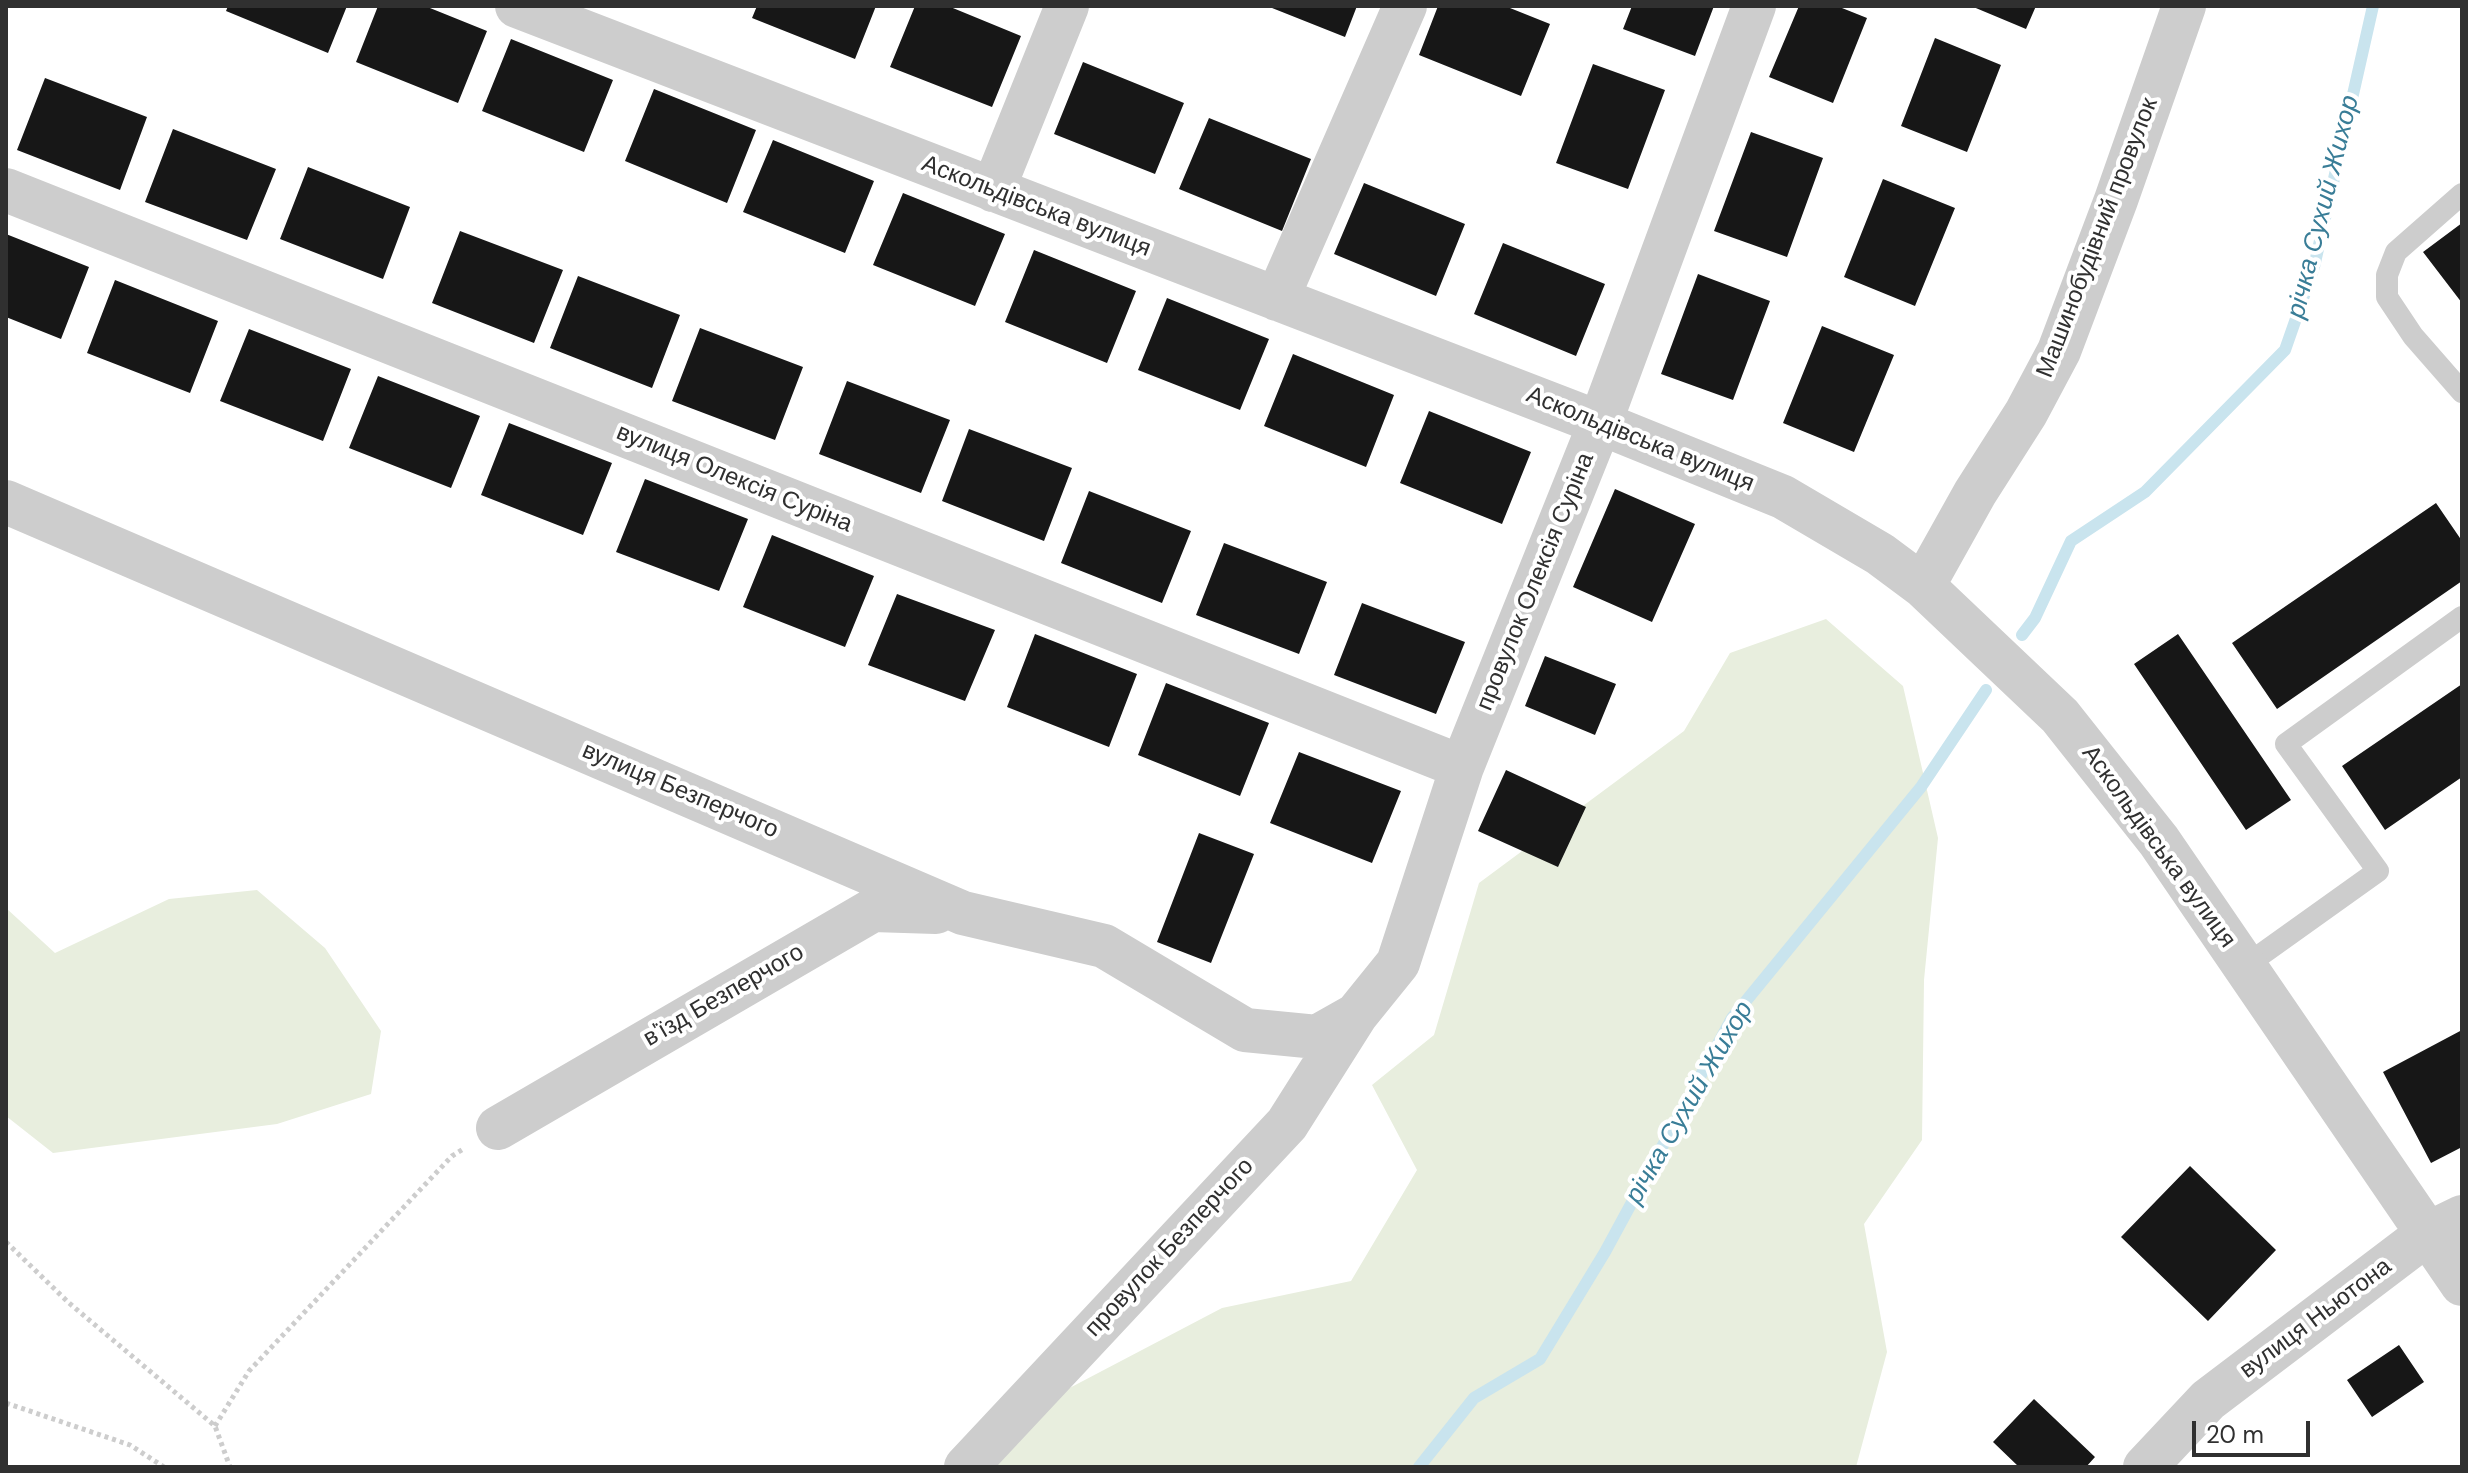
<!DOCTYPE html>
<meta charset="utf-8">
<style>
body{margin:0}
#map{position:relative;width:2468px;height:1473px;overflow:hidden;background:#fff;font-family:"DM Sans",sans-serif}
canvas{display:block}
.frame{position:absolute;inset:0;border:8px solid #303030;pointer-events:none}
.scale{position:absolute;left:2192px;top:1421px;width:118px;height:36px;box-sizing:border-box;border:4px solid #303030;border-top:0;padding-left:10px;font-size:24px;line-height:28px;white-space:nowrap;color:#303030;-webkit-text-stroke:6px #fff;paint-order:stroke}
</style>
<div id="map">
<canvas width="2468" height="1473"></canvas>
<div class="frame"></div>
<div class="scale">20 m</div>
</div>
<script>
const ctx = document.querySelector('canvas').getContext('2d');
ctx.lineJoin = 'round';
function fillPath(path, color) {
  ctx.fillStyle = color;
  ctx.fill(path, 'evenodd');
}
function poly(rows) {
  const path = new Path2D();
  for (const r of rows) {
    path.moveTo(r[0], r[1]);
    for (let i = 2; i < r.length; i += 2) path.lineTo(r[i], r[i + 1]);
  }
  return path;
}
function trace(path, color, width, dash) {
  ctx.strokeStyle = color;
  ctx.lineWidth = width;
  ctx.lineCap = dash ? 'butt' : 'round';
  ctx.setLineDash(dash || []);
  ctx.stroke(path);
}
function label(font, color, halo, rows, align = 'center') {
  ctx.font = font + ' "DM Sans",sans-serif';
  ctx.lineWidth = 8;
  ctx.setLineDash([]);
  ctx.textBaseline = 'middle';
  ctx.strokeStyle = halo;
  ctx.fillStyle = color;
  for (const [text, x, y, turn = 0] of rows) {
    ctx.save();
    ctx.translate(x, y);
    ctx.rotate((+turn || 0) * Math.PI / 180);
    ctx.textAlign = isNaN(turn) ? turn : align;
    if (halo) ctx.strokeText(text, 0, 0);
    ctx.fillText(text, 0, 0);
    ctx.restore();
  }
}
fillPath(poly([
 [1826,619,1903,686,1938,838,1924,980,1922,1140,1864,1224,1887,1352,1856,1467,973,1467,1060,1393,1222,1308,1351,1281,1417,1170,1372,1085,1434,1035,1479,883,1684,731,1730,653],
 [257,890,325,948,381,1031,371,1094,277,1124,53,1153,6,1116,6,908,55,953,169,899]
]), '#e8eede');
trace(poly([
 [2022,635,2035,618,2071,541,2145,492,2285,350,2314,267,2373,6],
 [1419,1467,1474,1398,1540,1359,1605,1252,1732,1018,1921,787,1986,690]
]), '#c9e4ee', 12);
fillPath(poly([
 [228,6,347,6,328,53,226,11],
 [378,6,425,6,487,31,458,103,356,62],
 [757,6,876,6,855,59,752,18],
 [915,6,948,6,1021,36,992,107,890,67],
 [1267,6,1357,6,1345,37],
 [1438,6,1505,6,1550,24,1521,96,1419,55],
 [1632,6,1714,6,1695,56,1623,29],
 [1799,6,1837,6,1867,18,1833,103,1769,77],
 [1971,6,2036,6,2026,29],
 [1935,38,2001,65,1967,152,1901,126],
 [511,39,613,80,584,152,482,111],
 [1083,62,1184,103,1155,174,1054,134],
 [1593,64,1665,90,1628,189,1556,163],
 [45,78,147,117,120,190,17,150],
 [654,89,756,130,727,203,625,161],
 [1209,118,1311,159,1282,231,1179,189],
 [173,129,276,169,247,240,145,202],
 [1751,132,1823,158,1787,257,1714,231],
 [773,140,874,181,845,253,743,212],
 [308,167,410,207,383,279,280,239],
 [1883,179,1955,208,1915,306,1844,277],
 [1364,183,1465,224,1436,296,1334,254],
 [903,193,1005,234,975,306,873,265],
 [2462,223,2462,303,2423,252],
 [460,231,563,270,534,343,432,303],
 [6,234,89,267,61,339,6,317],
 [1503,243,1605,284,1576,356,1474,314],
 [1034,250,1136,291,1107,363,1005,322],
 [1698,274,1770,301,1733,400,1661,374],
 [578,276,680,315,652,388,550,348],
 [115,280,218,321,190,393,87,353],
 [1167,298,1269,339,1240,410,1138,370],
 [1822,326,1894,355,1854,452,1783,423],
 [700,328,803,367,775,440,672,401],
 [249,329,351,369,323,441,220,401],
 [1293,354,1394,395,1366,467,1264,426],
 [378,376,480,416,451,488,349,448],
 [847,381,950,420,921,493,819,454],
 [1429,411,1531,452,1502,524,1400,483],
 [509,423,612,463,583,535,481,495],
 [969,429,1072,468,1044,541,942,501],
 [645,479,748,519,719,591,616,552],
 [1615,489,1695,524,1652,622,1573,587],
 [1089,491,1191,531,1162,603,1061,563],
 [2436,503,2462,541,2462,581,2277,709,2232,643],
 [772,535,874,576,845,647,743,607],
 [1224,543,1327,582,1299,654,1196,615],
 [897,594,995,630,965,701,868,665],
 [1362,603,1465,642,1436,714,1334,675],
 [1035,634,1137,674,1109,747,1007,707],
 [2178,634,2291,800,2246,830,2134,664],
 [1545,656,1616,684,1595,735,1525,706],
 [1166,683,1269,723,1240,796,1138,755],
 [2462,684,2462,777,2385,830,2342,766],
 [1299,752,1401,791,1372,863,1270,823],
 [1506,770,1586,807,1558,867,1478,831],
 [1199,833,1254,854,1211,963,1157,942],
 [2462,1030,2462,1147,2431,1163,2383,1072],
 [2190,1166,2276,1250,2208,1321,2121,1237],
 [2399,1345,2424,1382,2372,1417,2347,1380],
 [2034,1399,2095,1457,2086,1467,2019,1467,1993,1442]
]), '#171717');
trace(poly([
 [6,1242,69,1303,215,1426,230,1467],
 [6,1403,130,1445,164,1467],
 [215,1426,249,1371,452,1156,465,1148]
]), '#cdcdcd', 5, [4, 4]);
trace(poly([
 [2462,194,2396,252,2387,275,2387,297,2413,336,2462,392],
 [2245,966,2378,871,2286,744,2462,617]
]), '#cdcdcd', 22);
trace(poly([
 [517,6,1600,423,1783,497,1880,554,1923,586,2060,716,2159,841,2462,1284],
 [6,190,1462,767],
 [993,190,1067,6],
 [1277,299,1405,6],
 [6,502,963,913,1104,946,1245,1030,1317,1037,1356,1015],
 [1923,586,1975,493,2026,413,2059,351,2116,200,2184,6],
 [498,1128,873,910,936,912],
 [966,1467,1287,1124,1356,1015,1398,963,1462,767,1600,423,1754,6],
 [2145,1467,2208,1400,2427,1234,2462,1217]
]), '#cdcdcd', 44);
label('24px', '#303030', '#fff', [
 ["Аскольдівська вулиця",1036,207,21],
 ["Машинобудівний провулок",2098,238,-69],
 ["Аскольдівська вулиця",1640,440,22],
 ["вулиця Олексія Суріна",734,479,22],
 ["провулок Олексія Суріна",1536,582,-68],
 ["вулиця Безперчого",680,791,23],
 ["Аскольдівська вулиця",2158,847,54],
 ["в'їзд Безперчого",724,996,-30],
 ["провулок Безперчого",1170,1248,-47],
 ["вулиця Ньютона",2316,1319,-37]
]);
label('italic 26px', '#397d97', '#fff', [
 ["річка Сухий Жихор",2324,207,-76],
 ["річка Сухий Жихор",1690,1103,-60]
]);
</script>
